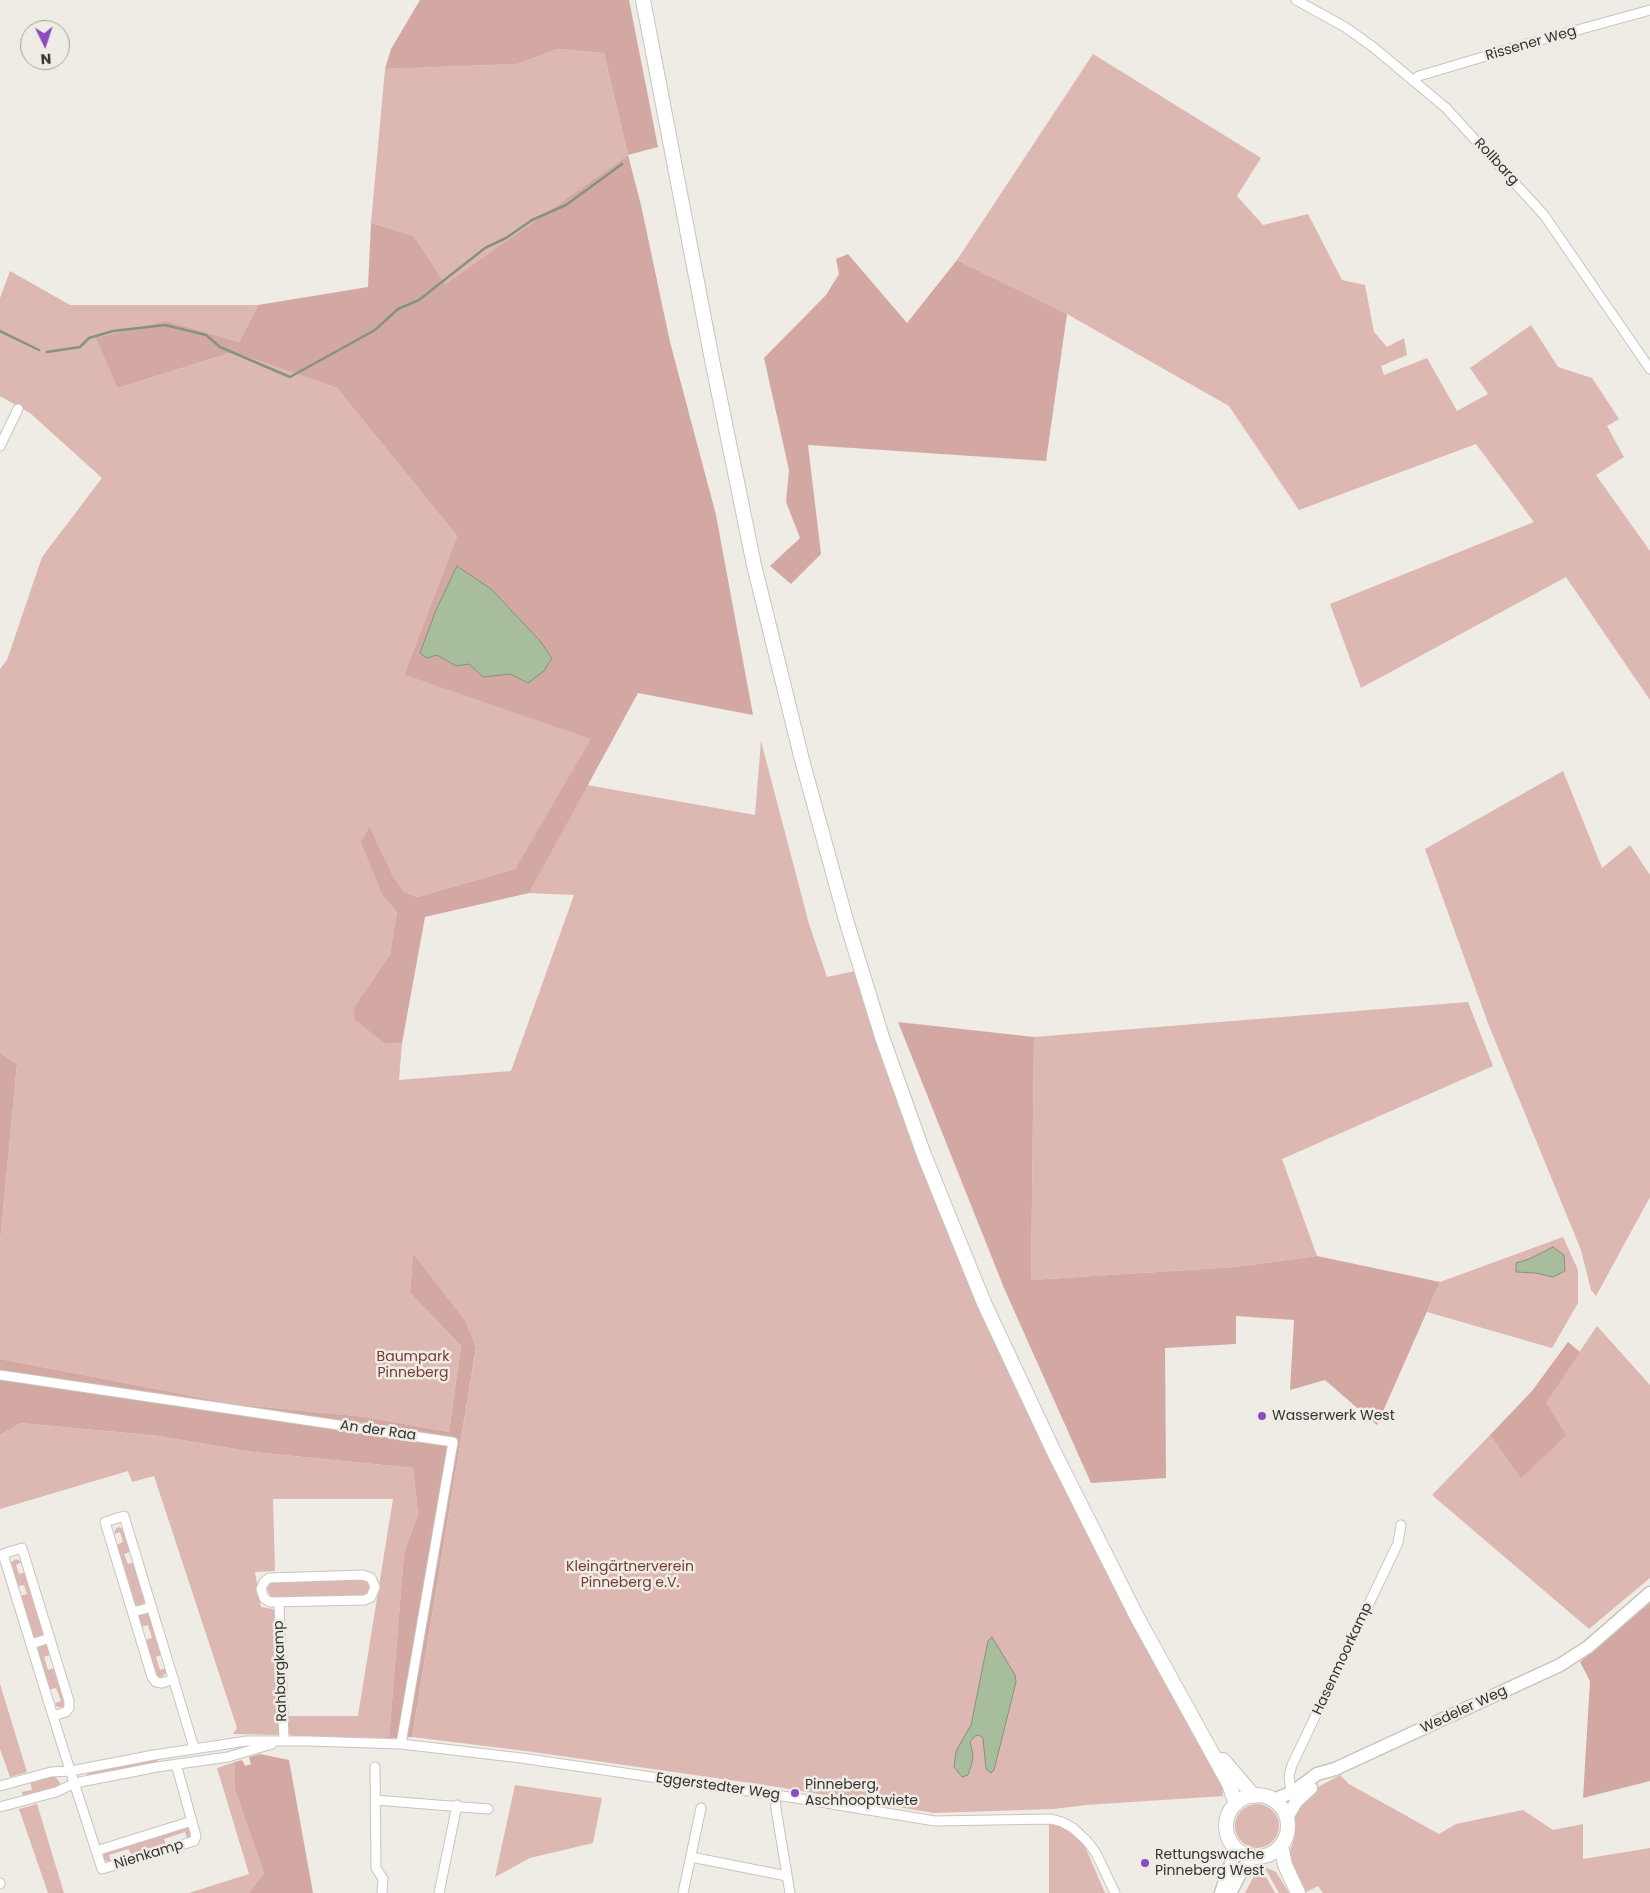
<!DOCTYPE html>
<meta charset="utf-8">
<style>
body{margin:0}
#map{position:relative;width:1650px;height:1893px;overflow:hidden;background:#efebe5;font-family:Poppins,sans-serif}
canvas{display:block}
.north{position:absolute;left:20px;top:20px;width:50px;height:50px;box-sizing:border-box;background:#efebe5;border:1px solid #a5a19d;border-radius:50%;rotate:176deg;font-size:14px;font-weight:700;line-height:20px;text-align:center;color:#353331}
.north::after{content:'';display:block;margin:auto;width:18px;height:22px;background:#8c4cc1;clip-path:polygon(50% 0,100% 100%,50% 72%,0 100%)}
</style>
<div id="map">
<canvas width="1650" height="1893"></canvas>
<div class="north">N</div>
</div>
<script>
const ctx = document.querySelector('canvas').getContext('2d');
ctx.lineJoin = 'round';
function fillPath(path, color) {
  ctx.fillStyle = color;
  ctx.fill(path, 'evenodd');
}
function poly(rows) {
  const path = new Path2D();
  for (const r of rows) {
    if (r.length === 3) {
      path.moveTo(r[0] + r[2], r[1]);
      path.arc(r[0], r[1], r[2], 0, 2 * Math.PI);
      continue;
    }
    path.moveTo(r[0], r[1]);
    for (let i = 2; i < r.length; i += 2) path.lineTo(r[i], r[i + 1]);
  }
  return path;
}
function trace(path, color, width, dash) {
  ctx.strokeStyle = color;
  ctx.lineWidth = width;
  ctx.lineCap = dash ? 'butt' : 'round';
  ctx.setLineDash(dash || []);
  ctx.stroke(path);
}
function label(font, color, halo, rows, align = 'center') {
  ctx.font = font + ' Poppins,sans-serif';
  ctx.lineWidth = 5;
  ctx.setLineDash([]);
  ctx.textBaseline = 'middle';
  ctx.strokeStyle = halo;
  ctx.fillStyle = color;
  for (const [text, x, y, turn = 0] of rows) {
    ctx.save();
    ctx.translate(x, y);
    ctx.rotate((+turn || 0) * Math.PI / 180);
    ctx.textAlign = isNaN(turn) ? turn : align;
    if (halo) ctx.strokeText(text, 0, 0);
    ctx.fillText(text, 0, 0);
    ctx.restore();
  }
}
fillPath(poly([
 [558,49,604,53,628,155,445,284,414,236,371,223,385,69,517,64],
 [1093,54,1261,158,1237,196,1263,225,1308,214,1342,280,1365,285,1374,332,1387,347,1404,338,1407,355,1381,366,1384,375,1427,358,1457,411,1488,394,1470,368,1531,325,1558,367,1592,378,1619,419,1607,426,1624,457,1596,475,1650,551,1650,700,1566,577,1361,688,1330,604,1534,522,1476,444,1299,510,1229,406,1067,314,957,260],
 [10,271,70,305,258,305,239,342,167,321,118,388,233,352,337,388,457,536,404,675,592,739,515,869,417,897,404,892,393,876,370,827,383,896,397,912,390,954,354,1007,386,1044,402,1043,399,1080,511,1071,574,895,529,893,587,785,755,815,761,741,809,924,827,977,855,971,947,1230,1003,1361,1085,1530,1222,1783,1223,1796,1086,1805,1054,1809,934,1813,765,1785,526,1751,412,1737,476,1349,465,1320,413,1255,410,1293,461,1346,449,1432,366,1417,234,1404,0,1359,0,1242,17,1064,0,1053,0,669,7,660,42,557,102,478,30,413,0,396,0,298],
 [1563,771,1602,868,1630,845,1650,875,1650,1197,1596,1296,1591,1290,1581,1250,1489,1026,1425,849],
 [1468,1002,1493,1066,1282,1159,1317,1256,1236,1267,1031,1280,1034,1037],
 [1563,1237,1578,1270,1578,1303,1552,1348,1427,1312,1440,1282],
 [1597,1326,1650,1385,1650,1578,1589,1629,1432,1495,1490,1435,1521,1479,1565,1435,1545,1403],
 [21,1423,159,1436,253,1452,413,1468,418,1514,404,1553,389,1738,292,1736,288,1733,288,1716,358,1716,393,1499,273,1499,275,1571,255,1572,261,1607,273,1609,276,1613,280,1735,233,1734,237,1728,154,1476,132,1482,128,1471,0,1509,0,1435],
 [119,1527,125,1530,132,1551,124,1554,128,1564,135,1562,146,1601,139,1607,134,1604,116,1545,123,1542,120,1532,114,1534,116,1528],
 [16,1559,22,1562,16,1565,19,1574,26,1572,45,1632,42,1637,36,1638,32,1636,20,1596,27,1594,24,1585,17,1586,10,1563],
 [361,1578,370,1583,370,1588,366,1596,275,1599,271,1597,267,1589,271,1582],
 [145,1612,149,1613,164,1654,156,1657,160,1670,166,1668,167,1672,161,1678,155,1674,145,1640,152,1638,148,1625,141,1627,139,1620,139,1616],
 [43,1643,49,1646,52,1654,44,1657,48,1670,56,1668,66,1704,64,1707,57,1707,55,1703,61,1701,56,1688,48,1690,37,1650,40,1644],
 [0,1684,27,1772,10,1777,0,1749],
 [157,1758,158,1763,89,1777,87,1775,88,1771],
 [235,1762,235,1790,264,1873,249,1893,189,1893,249,1874,217,1768],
 [1340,1775,1349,1784,1439,1834,1456,1824,1523,1810,1553,1830,1583,1824,1583,1859,1650,1848,1650,1893,1323,1893,1318,1886,1306,1892,1293,1870,1289,1854,1295,1836,1295,1811,1311,1791],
 [55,1776,60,1783,59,1787,23,1798,22,1792,32,1790,30,1781],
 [515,1785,602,1798,593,1843,530,1858,495,1877],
 [1257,1826,22],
 [37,1804,64,1893,48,1893,19,1809],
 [1049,1824,1059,1824,1084,1844,1105,1893,1049,1893],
 [185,1827,190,1829,190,1837,187,1838,185,1832,164,1839,166,1845,162,1846,162,1849,131,1856,129,1849,109,1855,111,1862,104,1860,104,1853],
 [1261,1865,1276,1872,1289,1893,1279,1893,1266,1870,1262,1867,1257,1867,1248,1875,1245,1876,1252,1867],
 [1256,1872,1265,1875,1275,1893,1245,1893]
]), '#ddb7b2');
fillPath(poly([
 [420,0,629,0,658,147,628,155,641,205,670,342,716,515,753,715,638,693,529,893,425,917,402,1043,386,1044,355,1020,354,1007,390,954,397,912,383,896,361,842,370,827,393,876,404,892,417,897,515,869,591,739,404,675,457,536,337,388,233,352,118,388,96,338,167,321,239,342,258,305,368,287,371,223,414,236,445,284,628,155,604,53,558,49,517,64,385,69,391,49],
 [848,254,907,323,957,260,1067,314,1046,461,808,445,821,554,791,584,770,566,800,538,786,502,789,470,764,358,826,295,839,274,836,259],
 [898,1022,1034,1037,1031,1280,1236,1267,1317,1256,1440,1282,1377,1425,1325,1380,1290,1390,1294,1320,1236,1316,1236,1344,1165,1348,1166,1478,1091,1483,1004,1288],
 [0,1053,17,1064,0,1242],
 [413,1254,465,1320,476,1348,412,1737,389,1738,404,1553,418,1514,413,1468,253,1452,159,1436,21,1423,0,1435,0,1359,234,1404,366,1417,449,1432,461,1346,410,1293],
 [1568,1342,1580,1352,1546,1403,1566,1435,1521,1479,1490,1435,1532,1391],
 [1650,1603,1650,1781,1583,1798,1590,1681,1580,1662],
 [260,1754,289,1760,313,1893,249,1893,264,1873,235,1790,235,1762,242,1760,245,1766,251,1764,249,1757]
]), '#d3a8a2');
const water = poly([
 [457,566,491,589,540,641,552,658,544,671,528,683,510,674,483,677,469,664,456,666,437,655,427,658,420,653,436,610,457,566],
 [1553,1247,1564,1255,1565,1271,1553,1277,1536,1273,1516,1272,1516,1263,1529,1259,1553,1247],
 [992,1637,1015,1675,1016,1682,994,1770,991,1773,986,1769,983,1738,979,1735,975,1736,970,1742,973,1754,972,1763,968,1775,962,1777,954,1767,956,1751,971,1725,988,1641,992,1637]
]);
fillPath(water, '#a7bd9c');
trace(water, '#85947c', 1);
trace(poly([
 [0,331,39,350],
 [47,352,80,347,89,338,113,331,165,325,206,335,220,347,290,377,375,330,398,309,419,300,485,248,506,238,532,220,566,205,622,164]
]), '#85947c', 2.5);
const street = poly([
 [1296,0,1345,27,1373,47,1446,108,1544,215,1650,369],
 [1414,80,1419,76,1523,45,1650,10],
 [0,446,18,409],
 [0,1375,453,1442,401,1744],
 [363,1575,371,1578,375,1587,371,1597,365,1600,270,1602,264,1598,261,1589,264,1582,269,1578,363,1575],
 [279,1603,284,1740],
 [133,1612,152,1607],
 [31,1644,50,1638],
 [174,1679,162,1683,156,1682,152,1677,105,1522,124,1516,192,1741,194,1748],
 [53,1716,66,1712,69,1708,69,1701,22,1548,3,1554,53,1716,68,1764,102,1869,194,1841,196,1836,176,1764],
 [375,1767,376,1868,383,1879,382,1893],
 [0,1786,51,1772,71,1771,154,1755,247,1741,309,1741,401,1744,521,1758,796,1798,935,1821,1051,1819,1062,1822,1073,1828,1087,1841,1096,1853,1115,1893],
 [1291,1793,1289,1776,1292,1765,1398,1543,1401,1525],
 [775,1795,776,1809,790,1893],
 [375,1800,488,1809],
 [0,1807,56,1792,75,1783,157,1767,228,1757,272,1744],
 [96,1851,192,1821],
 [691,1857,787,1876],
 [0,1883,0,1884],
 [439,1893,457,1805],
 [683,1893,701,1808]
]);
const secondary = poly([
 [1273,1800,1293,1792,1317,1774,1335,1769,1560,1665,1588,1647,1650,1593],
 [1287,1818,1296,1802,1311,1788],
 [1221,1893,1236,1849],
 [1230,1893,1243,1868,1254,1857]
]);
const primary = poly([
 [643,0,712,360,754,565,802,760,846,920,882,1037,924,1155,984,1303,1053,1450,1137,1617,1229,1784,1236,1804],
 [1223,1760,1254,1796],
 [1257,1826,31],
 [1281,1846,1285,1865,1298,1893]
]);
trace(street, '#c8c4be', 11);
trace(secondary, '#c8c4be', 15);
trace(primary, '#c8c4be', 16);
trace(street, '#fff', 9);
trace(secondary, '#fff', 12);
trace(primary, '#fff', 14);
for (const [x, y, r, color] of [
 [1262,1416,5,"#8c4cc1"],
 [795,1793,5,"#8c4cc1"],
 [1145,1863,5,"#8c4cc1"]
]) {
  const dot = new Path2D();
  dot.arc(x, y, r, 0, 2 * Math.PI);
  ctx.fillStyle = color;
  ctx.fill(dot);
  trace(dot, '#efebe5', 2);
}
label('14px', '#353331', '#efebe5', [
 ["Rissener Weg",1531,44,-16],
 ["Rollbarg",1496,162,47],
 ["An der Raa",378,1431,8],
 ["Hasenmoorkamp",1343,1659,-65],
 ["Rahbargkamp",281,1671,-92],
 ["Wedeler Weg",1464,1710,-25],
 ["Eggerstedter Weg",718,1787,8],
 ["Nienkamp",149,1855,-17]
]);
label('14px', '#753c36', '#efebe5', [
 ["Baumpark",413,1357],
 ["Pinneberg",413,1373],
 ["Kleingärtnerverein",630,1567],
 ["Pinneberg e.V.",630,1583]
]);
label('14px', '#353331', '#efebe5', [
 ["Wasserwerk West",1272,1416],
 ["Pinneberg,",805,1785],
 ["Aschhooptwiete",805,1801],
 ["Rettungswache",1155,1855],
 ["Pinneberg West",1155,1871]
], 'left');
</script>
